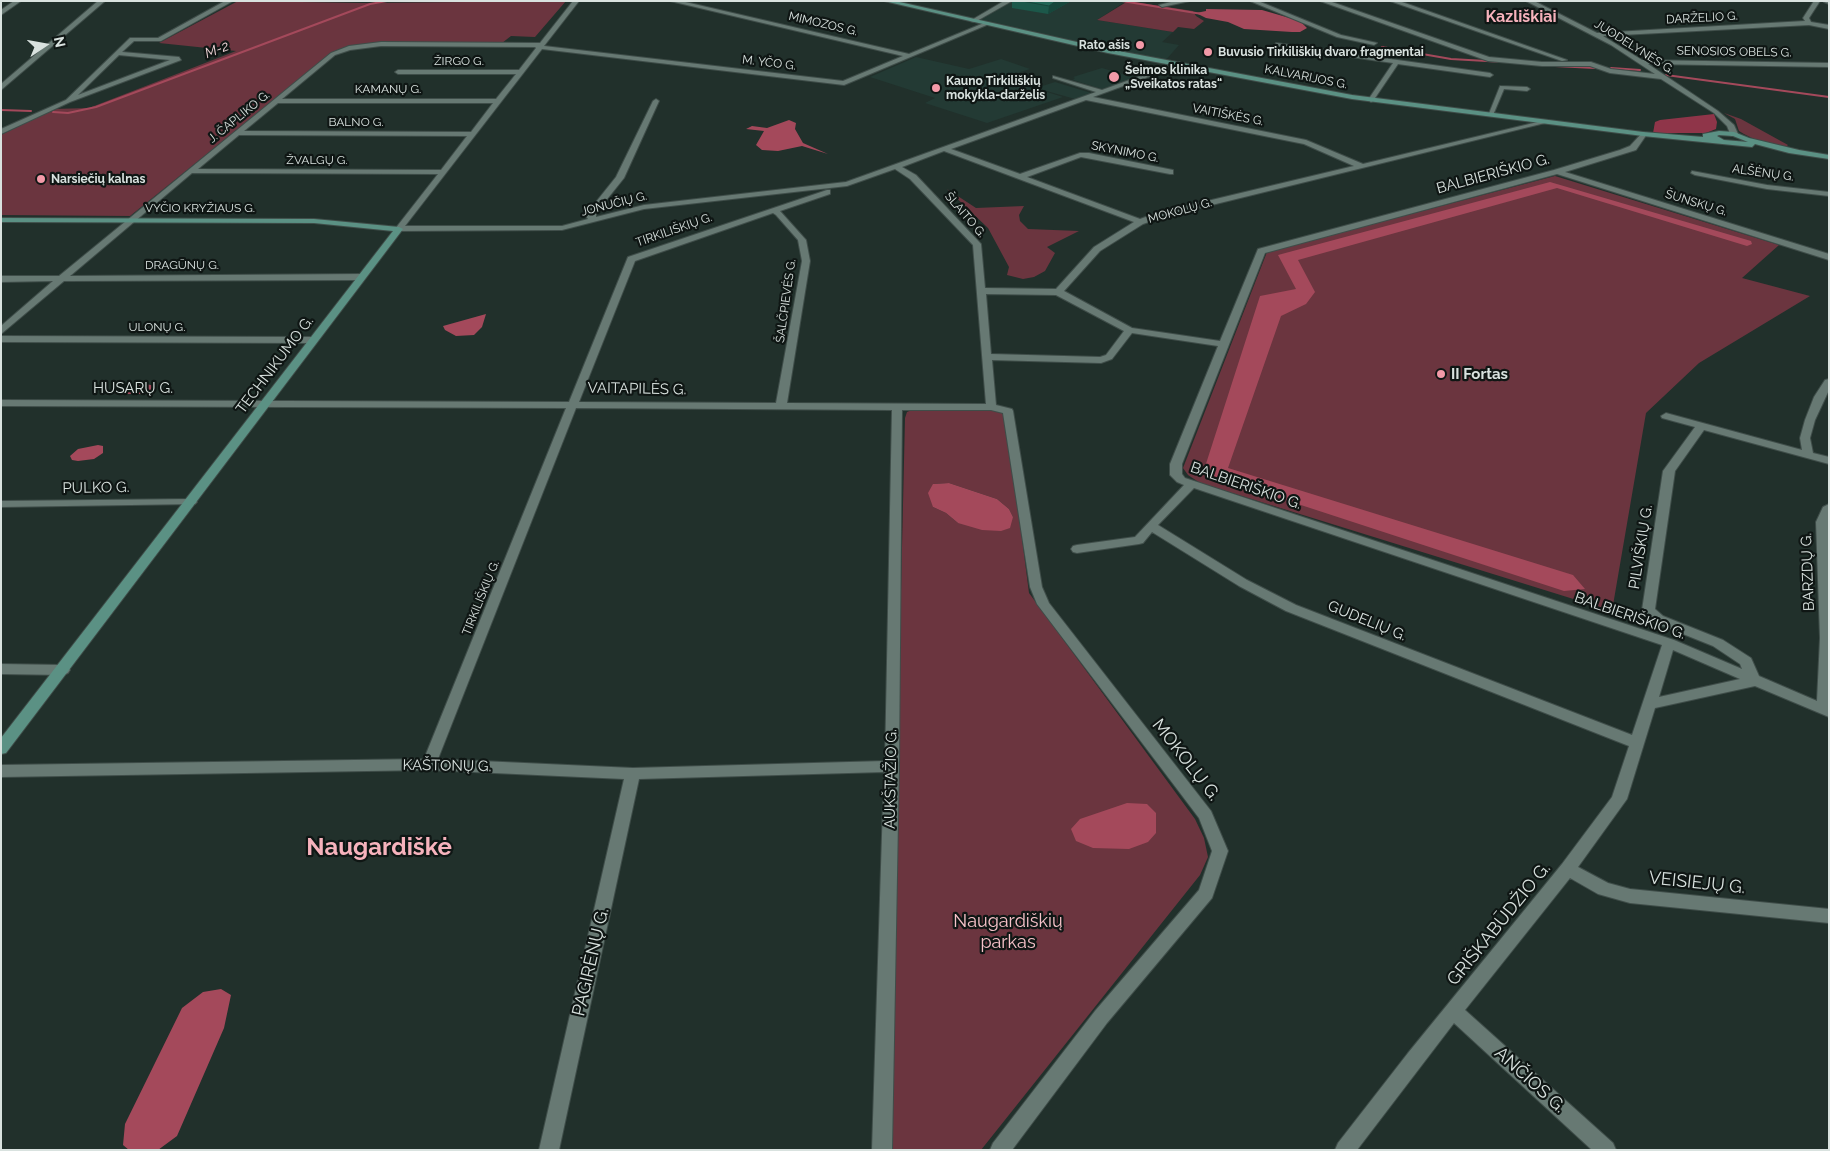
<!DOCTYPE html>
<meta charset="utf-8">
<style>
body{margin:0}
#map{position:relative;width:1830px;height:1151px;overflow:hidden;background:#21302b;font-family:Raleway,sans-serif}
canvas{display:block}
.frame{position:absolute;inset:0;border:2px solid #d9e2df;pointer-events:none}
.north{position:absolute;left:20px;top:20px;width:50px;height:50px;-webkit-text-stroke:4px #0f1614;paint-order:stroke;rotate:78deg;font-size:14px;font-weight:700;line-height:20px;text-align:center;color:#d9e2df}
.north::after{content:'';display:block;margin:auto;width:18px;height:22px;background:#d9e2df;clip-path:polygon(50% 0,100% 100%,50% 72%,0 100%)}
</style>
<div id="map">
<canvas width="1830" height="1151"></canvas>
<div class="frame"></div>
<div class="north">N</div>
</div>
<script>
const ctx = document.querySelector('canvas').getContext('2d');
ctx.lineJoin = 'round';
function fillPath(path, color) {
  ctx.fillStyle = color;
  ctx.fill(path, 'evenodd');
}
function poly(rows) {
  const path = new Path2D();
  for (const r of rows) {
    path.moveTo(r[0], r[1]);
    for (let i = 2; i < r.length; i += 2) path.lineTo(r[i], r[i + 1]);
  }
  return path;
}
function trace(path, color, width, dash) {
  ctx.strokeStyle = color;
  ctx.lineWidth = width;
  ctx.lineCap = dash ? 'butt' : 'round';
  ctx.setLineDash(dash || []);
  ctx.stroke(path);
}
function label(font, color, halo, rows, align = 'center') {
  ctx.font = font + ' Raleway,sans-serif';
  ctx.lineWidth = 4.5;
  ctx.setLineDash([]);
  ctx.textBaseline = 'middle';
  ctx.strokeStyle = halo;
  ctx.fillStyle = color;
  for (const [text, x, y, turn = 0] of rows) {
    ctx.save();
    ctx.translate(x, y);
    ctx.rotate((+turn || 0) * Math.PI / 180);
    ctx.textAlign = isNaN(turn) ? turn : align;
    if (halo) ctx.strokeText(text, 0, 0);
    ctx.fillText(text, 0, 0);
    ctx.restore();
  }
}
fillPath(poly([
 [1013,1,1126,1,1097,20,1173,32,1162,42,1179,45,1165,61,980,19],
 [916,57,969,69,1001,59,1030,69,1002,78,1063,97,987,123,925,103,935,98,870,77],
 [1102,68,1133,77,1136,78,1102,89,1073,80,1075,78,1073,77],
 [1055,82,1091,93,1075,99,1036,88]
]), '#233a34');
fillPath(poly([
 [238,1,364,3,566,1,535,37,511,36,502,43,384,43,331,54,130,216,1,215,1,135,53,109,89,108,236,51,159,43],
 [1128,1,1193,11,1196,16,1204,21,1194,29,1178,27,1173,32,1097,20],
 [1724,113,1741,119,1788,145,1785,148,1760,142,1744,134,1739,131,1735,119],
 [1555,176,1779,245,1742,278,1810,296,1699,363,1646,413,1612,611,1200,483,1188,475,1183,468,1267,252],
 [947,189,976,208,1024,206,1019,215,1020,221,1028,229,1079,231,1047,247,1055,253,1045,271,1034,277,1023,279,1007,275,1009,267,988,228],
 [914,409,993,409,1002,412,1007,421,1029,593,1195,819,1204,838,1208,857,1200,875,981,1150,888,1150,905,418,907,412],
 [949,483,997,499,1009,509,1013,517,958,523,946,513,933,507,933,484]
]), '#6b353f');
fillPath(poly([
 [1714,114,1717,122,1716,129,1706,133,1653,133,1655,122,1660,120]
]), '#8f3549');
fillPath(poly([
 [1206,9,1262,10,1300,21,1307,28,1300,32,1292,32,1244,29,1228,22,1206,18,1196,13,1206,11],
 [789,120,796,123,795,129,803,143,828,154,802,146,778,151,762,150,756,145,764,131,746,129,752,126,767,128],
 [1550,182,1751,241,1752,244,1747,246,1557,188,1298,260,1315,292,1306,304,1281,316,1228,468,1573,575,1585,589,1564,591,1203,473,1260,296,1296,289,1278,255],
 [486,314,482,327,474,335,456,336,445,330,443,326],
 [146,384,155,386,148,394,115,394,120,388],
 [98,445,103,446,103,453,94,459,78,461,72,460,70,456,78,449],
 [949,483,997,499,1009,509,1013,517,1010,528,1001,531,982,530,958,523,946,513,933,507,928,493,933,484],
 [1127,803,1147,804,1156,813,1156,833,1148,842,1129,849,1093,848,1076,841,1071,829,1080,819],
 [221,989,231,995,224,1028,177,1136,158,1150,129,1150,123,1145,125,1124,182,1008,203,992]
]), '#a4495b');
trace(poly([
 [1122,1,1202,14],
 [1382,47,1451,59,1504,62],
 [1555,66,1595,68],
 [1611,68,1640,70],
 [1666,75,1829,97],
 [1,110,31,111],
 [53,112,68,113,96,107,370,4,387,1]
]), '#a4495b', 2);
const street = poly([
 [14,1,21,1,1,15,1,10,14,1],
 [98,1,105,1,1,90,1,84,98,1],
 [225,1,233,1,161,41,134,41,122,52,179,57,181,60,70,102,1,134,1,129,66,100,130,38,158,38,225,1],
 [119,55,170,60,78,95,119,55],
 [573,1,579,1,544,46,843,81,903,56,670,1,681,1,909,54,984,23,989,24,844,85,542,49,405,226,562,226,588,219,586,216,588,212,616,177,653,101,656,99,659,101,624,178,596,213,596,217,644,205,846,182,1096,92,1053,78,1053,76,1102,90,1179,62,1181,65,1093,97,1306,140,1363,164,1546,120,1549,122,1163,217,1143,224,1100,251,1064,291,1132,328,1220,341,1258,249,1554,170,1620,150,1630,146,1643,132,1647,134,1636,150,1565,172,1829,254,1829,260,1557,174,1265,253,1182,464,1182,474,1185,478,1674,640,1742,669,1740,664,1713,646,1653,622,1642,610,1663,471,1695,427,1662,418,1661,416,1666,413,1802,450,1800,438,1805,420,1814,397,1825,380,1829,379,1829,390,1815,420,1810,438,1813,453,1829,457,1829,464,1704,430,1675,471,1655,609,1663,616,1723,640,1751,658,1759,676,1817,701,1820,638,1816,522,1823,507,1829,504,1829,717,1755,686,1655,708,1627,799,1578,867,1608,883,1630,889,1829,909,1829,923,1630,903,1598,894,1570,878,1465,1010,1613,1143,1616,1150,1592,1150,1454,1023,1357,1150,1335,1150,1338,1143,1408,1053,1562,864,1612,797,1629,746,1286,611,1239,586,1152,532,1143,543,1139,544,1077,553,1073,552,1071,549,1073,546,1077,545,1135,537,1184,485,1177,482,1170,475,1170,464,1218,346,1132,333,1112,359,1101,363,992,360,996,405,1012,409,1013,411,1042,587,1049,603,1211,811,1228,851,1212,898,1107,1023,1012,1150,990,1150,993,1143,1095,1011,1199,890,1212,851,1199,818,1037,604,1030,587,1003,413,991,410,902,410,899,766,892,1150,872,1150,884,772,639,779,559,1150,539,1150,624,779,429,770,1,777,1,765,424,759,566,408,1,406,1,400,569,402,628,257,827,190,830,190,830,194,780,211,806,240,810,261,787,403,986,404,973,245,910,179,895,169,847,186,644,209,562,230,399,231,395,229,438,174,192,173,70,276,362,274,366,277,362,280,64,281,1,334,1,326,53,281,1,282,1,276,59,276,331,53,349,46,381,42,540,43,573,1],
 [381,46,535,47,536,48,519,70,398,70,395,72,398,74,516,74,496,99,282,99,335,55,350,50,381,46],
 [1086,100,1304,144,1354,166,1157,213,1140,219,1027,177,1081,157,1170,174,1173,174,1173,170,1089,153,1080,153,1020,174,951,149,1086,100],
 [278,103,493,103,471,132,244,131,278,103],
 [239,135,240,135,467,136,441,170,198,169,239,135],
 [944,151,1134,222,1094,247,1056,289,985,288,981,244,916,175,902,167,944,151],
 [773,213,776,215,798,240,802,261,776,403,579,402,635,261,773,213],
 [986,294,1056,295,1124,331,1106,355,1100,357,991,354,986,294],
 [576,408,892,410,885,761,633,768,438,759,576,408],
 [1194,488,1662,645,1632,735,1296,605,1247,580,1158,525,1194,488],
 [1673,650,1740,679,1659,697,1673,650],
 [1004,1,1012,1,975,22,970,21,1004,1],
 [1175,1,1190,1,1162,7,1159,5,1175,1],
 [1250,1,1258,1,1341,35,1377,43,1374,45,1337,37,1250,1],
 [1320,1,1329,1,1489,57,1542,62,1591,62,1611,69,1655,74,1611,45,1526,1,1534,1,1597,33,1805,21,1803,18,1814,1,1820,1,1809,18,1811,22,1829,25,1829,29,1809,25,1603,36,1642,60,1829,63,1829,67,1648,64,1718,111,1734,125,1738,134,1734,136,1731,136,1727,126,1714,113,1661,79,1610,73,1590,66,1542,66,1488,61,1320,1],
 [1390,1,1399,1,1567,60,1562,61,1390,1],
 [1823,1,1829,1,1829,4,1824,2,1823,1],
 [1276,43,1490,73,1493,75,1490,77,1398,64,1373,101,1371,102,1368,100,1393,63,1274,46,1276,43],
 [1500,86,1527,87,1530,89,1527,91,1504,89,1493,115,1488,116,1500,86],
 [1692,171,1767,185,1829,192,1829,196,1767,189,1695,175,1691,173,1692,171],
 [1,336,313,337,318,340,313,343,1,342,1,336],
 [191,499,195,500,197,502,195,504,1,507,1,501,191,499],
 [1,664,63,665,68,667,70,670,68,673,63,675,1,674,1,664]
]);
const secondary = poly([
 [884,1,895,1,1108,49,1352,95,1643,132,1703,137,1703,134,1719,131,1734,132,1749,138,1799,150,1829,155,1829,159,1789,153,1755,144,1752,147,1643,136,1352,99,1108,53,884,1],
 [1719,135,1733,136,1748,142,1724,140,1717,136,1719,135],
 [1,218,314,219,399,227,403,229,6,753,1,754,1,738,393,231,314,223,1,222,1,218]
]);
trace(street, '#3f4d49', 2);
trace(secondary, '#3f4d49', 2);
fillPath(street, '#677973');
fillPath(secondary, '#5b9184');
fillPath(poly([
 [1012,1,1071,1,1048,14,1012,8]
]), '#1c584a');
fillPath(poly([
 [1056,1,1071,1,1048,14,1049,6]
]), '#17473c');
const building = poly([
 [1022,1,1056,1,1049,6,1022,1]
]);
fillPath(building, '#216656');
trace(building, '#17473c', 1);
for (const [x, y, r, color] of [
 [1140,45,5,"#f39aa8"],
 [1208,52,5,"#f39aa8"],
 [1114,77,6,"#f39aa8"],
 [936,88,5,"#f39aa8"],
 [41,179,5,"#f39aa8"],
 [1441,374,5,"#f39aa8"]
]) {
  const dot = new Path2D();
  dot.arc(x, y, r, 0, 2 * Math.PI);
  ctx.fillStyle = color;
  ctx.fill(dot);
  trace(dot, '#0f1614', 2);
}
label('12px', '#d9e2df', '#0f1614', [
 ["DARŽELIO G.",1702,18,-3],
 ["MIMOZOS G.",823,24,13],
 ["JUODELYNĖS G.",1634,47,32],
 ["SENOSIOS OBELS G.",1734,52,1],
 ["ŽIRGO G.",459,61],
 ["M. YČO G.",769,63,7],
 ["KALVARIJOS G.",1306,77,11],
 ["KAMANŲ G.",388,89],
 ["VAITIŠKĖS G.",1228,115,11],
 ["J. ČAPLIKO G.",239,117,-39],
 ["BALNO G.",356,122],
 ["SKYNIMO G.",1125,152,11],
 ["ŽVALGŲ G.",317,160],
 ["ALŠĖNŲ G.",1763,173,8],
 ["ŠUNSKŲ G.",1696,203,17],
 ["JONUČIŲ G.",614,204,-14],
 ["VYČIO KRYŽIAUS G.",200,208],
 ["MOKOLŲ G.",1180,211,-15],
 ["ŠLAITO G.",965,215,49],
 ["TIRKILIŠKIŲ G.",674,230,-19],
 ["DRAGŪNŲ G.",182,265],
 ["ŠALČPIEVĖS G.",786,301,-82],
 ["ULONŲ G.",157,327],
 ["TIRKILIŠKIŲ G.",481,598,-68]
]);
label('bold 12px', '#d9e2df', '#0f1614', [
 ["Rato ašis",1130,45,"right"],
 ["Buvusio Tirkiliškių dvaro fragmentai",1218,52],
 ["Šeimos klinika",1125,70],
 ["„Sveikatos ratas“",1125,84],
 ["Kauno Tirkiliškių",946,81],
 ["mokykla-darželis",946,95],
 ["Narsiečių kalnas",51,179]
], 'left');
label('italic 14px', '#eed3d6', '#0f1614', [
 ["M-2",217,50,-21]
]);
label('15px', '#d9e2df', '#0f1614', [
 ["BALBIERIŠKIO G.",1493,174,-15],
 ["TECHNIKUMO G.",275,365,-53],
 ["HUSARŲ G.",133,388],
 ["VAITAPILĖS G.",637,389,1],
 ["BALBIERIŠKIO G.",1246,486,19],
 ["PULKO G.",96,488,-1],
 ["PILVIŠKIŲ G.",1641,547,-81],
 ["BARZDŲ G.",1808,572,-92],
 ["BALBIERIŠKIO G.",1630,616,19],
 ["GUDELIŲ G.",1367,621,22],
 ["KAŠTONŲ G.",447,766,1],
 ["AUKŠTAŽIO G.",891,779,-89]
]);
label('bold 15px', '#d9e2df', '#0f1614', [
 ["II Fortas",1451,374]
], 'left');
label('bold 16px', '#f6b2bc', '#0f1614', [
 ["Kazliškiai",1521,17]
]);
label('18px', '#d9e2df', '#0f1614', [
 ["MOKOLŲ G.",1186,760,52],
 ["VEISIEJŲ G.",1697,883,6],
 ["GRIŠKABŪDŽIO G.",1499,924,-51],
 ["PAGIRĖNŲ G.",591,962,-77],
 ["ANČIOS G.",1530,1080,42]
]);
label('18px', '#f8c3ca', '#0f1614', [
 ["Naugardiškių",1008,922],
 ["parkas",1008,943]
]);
label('bold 24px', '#f6b2bc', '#0f1614', [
 ["Naugardiškė",379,848]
]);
</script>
